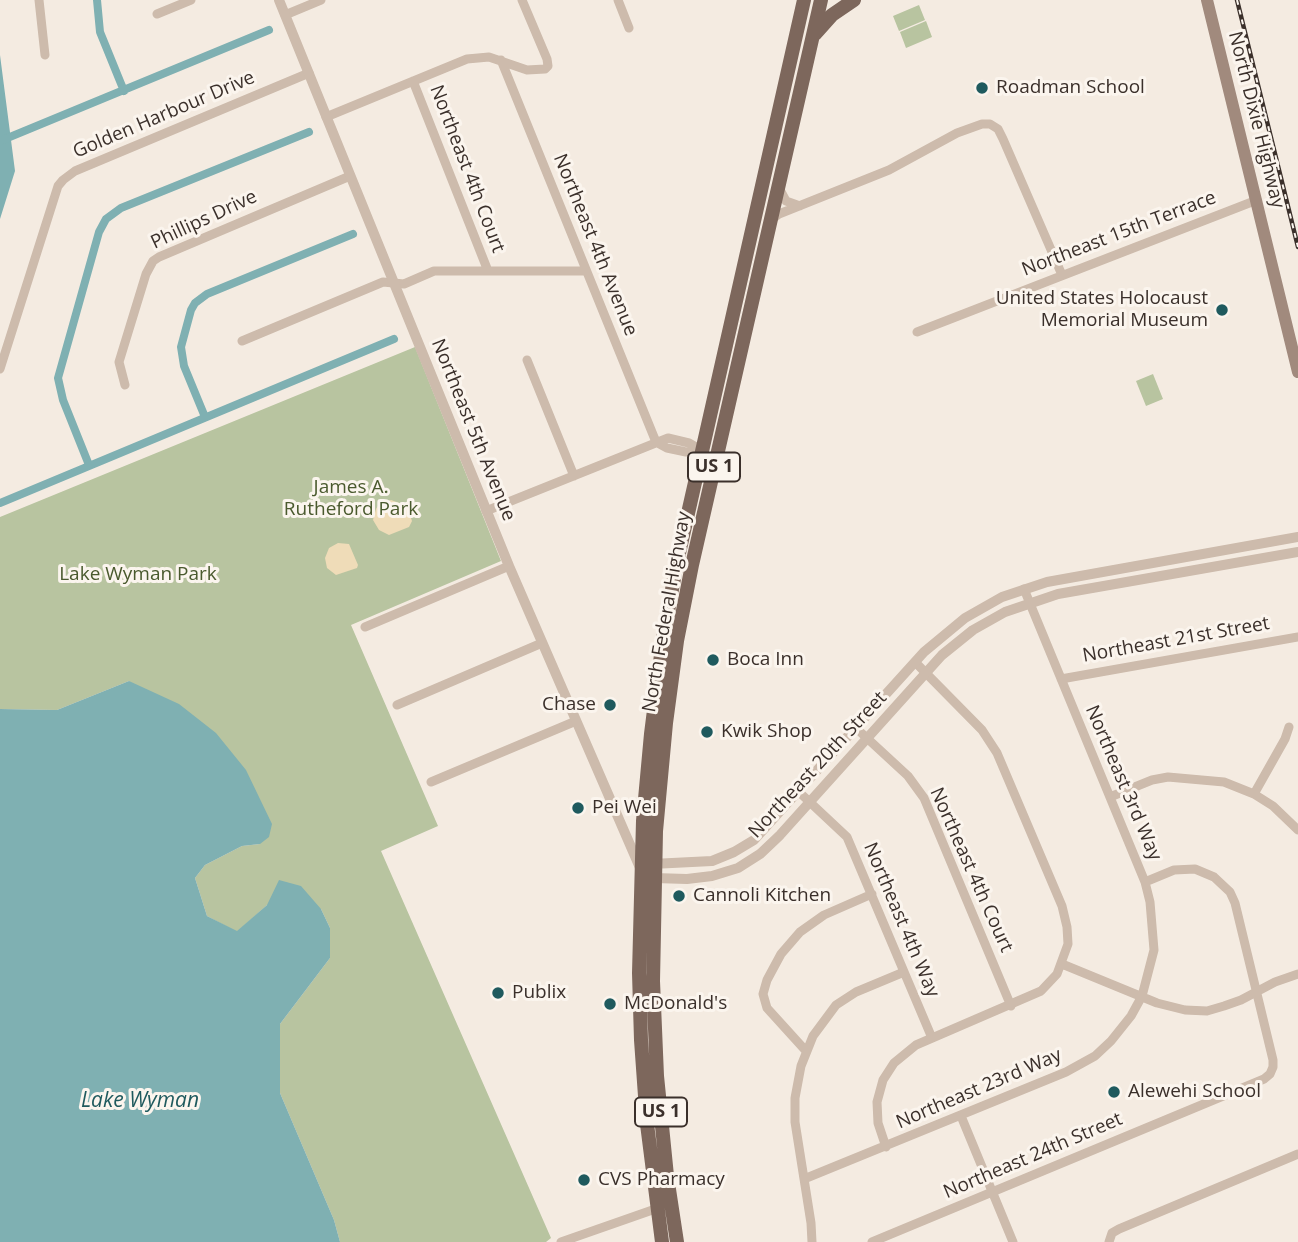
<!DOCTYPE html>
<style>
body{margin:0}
canvas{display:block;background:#f4ebe1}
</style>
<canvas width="1298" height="1242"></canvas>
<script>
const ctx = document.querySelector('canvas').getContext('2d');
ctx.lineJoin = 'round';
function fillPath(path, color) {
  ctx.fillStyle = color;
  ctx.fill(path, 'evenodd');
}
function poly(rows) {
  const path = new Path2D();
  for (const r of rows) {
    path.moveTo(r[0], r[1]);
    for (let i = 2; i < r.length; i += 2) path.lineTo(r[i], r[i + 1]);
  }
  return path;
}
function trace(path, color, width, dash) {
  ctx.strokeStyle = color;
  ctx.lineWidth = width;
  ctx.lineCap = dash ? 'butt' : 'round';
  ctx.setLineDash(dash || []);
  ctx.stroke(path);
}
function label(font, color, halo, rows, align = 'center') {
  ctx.font = font + ' "Open Sans",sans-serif';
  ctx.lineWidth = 6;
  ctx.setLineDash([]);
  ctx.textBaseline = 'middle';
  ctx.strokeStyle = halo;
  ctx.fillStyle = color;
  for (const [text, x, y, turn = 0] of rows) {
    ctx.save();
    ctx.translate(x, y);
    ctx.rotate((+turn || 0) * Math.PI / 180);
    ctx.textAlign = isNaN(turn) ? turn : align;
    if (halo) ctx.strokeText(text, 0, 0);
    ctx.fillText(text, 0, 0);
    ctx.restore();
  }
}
fillPath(poly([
 [919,5,925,20,899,31,893,16],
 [926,21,932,37,906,48,900,32],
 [415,347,501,561,351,625,438,826,381,851,551,1238,546,1242,340,1242,334,1220,280,1093,280,1024,330,958,330,928,321,909,267,905,237,932,207,916,195,878,205,865,242,846,260,844,129,681,57,710,0,709,0,517],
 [1153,374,1163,399,1146,406,1136,381]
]), '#b8c4a0');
fillPath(poly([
 [391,500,402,504,406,503,412,521,409,527,389,535,379,530,373,520,376,509,379,504],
 [338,543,349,544,358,565,357,568,336,575,327,568,325,558,329,548]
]), '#efdcb8');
fillPath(poly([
 [0,55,15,171,0,219],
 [129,681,179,704,216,733,246,770,272,824,269,837,260,844,242,846,205,865,195,878,207,916,237,931,267,905,279,880,301,886,321,909,330,928,330,958,280,1024,280,1093,334,1220,340,1242,0,1242,0,709,57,710]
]), '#7fb0b2');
trace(poly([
 [97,0,100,32,124,91],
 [0,141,269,30],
 [205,417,184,366,181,347,191,310,195,303,207,294,353,234],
 [89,465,63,400,58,378,99,232,106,219,121,208,309,132],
 [0,503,394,339]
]), '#7fb0b2', 8);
trace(poly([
 [39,0,45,55],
 [618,0,629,28],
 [157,14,191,0],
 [285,15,321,0],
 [501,60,656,442],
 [413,81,488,271],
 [326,117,467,59,489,57,527,70,545,69,548,66,547,59,522,0],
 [779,188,786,201,800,206],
 [770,221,779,214,889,170,957,133,982,124,990,124,998,129,1003,139,1062,275],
 [917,332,1257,200],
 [242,341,383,282,404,284,434,271,586,271],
 [527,360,574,476],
 [0,369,58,186,63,180,75,171,309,73],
 [125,385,119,362,146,274,153,261,159,257,350,176],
 [656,442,667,448,686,452,702,451],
 [486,511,668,438,689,443,703,451],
 [365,627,509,566],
 [1061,679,1298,637],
 [397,705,542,643],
 [856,728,908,776,924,798,1011,1006],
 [431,782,576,721],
 [799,792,847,837,932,1038],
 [1254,794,1285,739,1289,727],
 [1110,797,1152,780,1168,777,1224,782,1254,794,1273,806,1298,830],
 [1062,964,1157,1003,1185,1010,1207,1011,1224,1006,1241,1000,1275,982,1298,974],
 [806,1051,767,1008,763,994,767,980,781,954,800,932,824,915,872,894],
 [961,1116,1013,1242],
 [886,1147,878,1123,877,1102,883,1080,894,1063,916,1045,1041,991,1057,974,1068,944,1067,927,1062,906,997,753,982,730,915,662],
 [804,1179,1066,1072,1095,1056,1111,1041,1131,1016,1142,996,1154,950,1150,902,1145,882,1024,589],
 [561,1242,661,1207],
 [812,1242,811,1223,795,1122,795,1098,801,1066,813,1036,836,1005,856,992,904,972],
 [872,1242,1264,1079,1270,1074,1273,1067,1273,1060,1235,903,1230,892,1214,877,1195,869,1174,870,1145,882],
 [1109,1242,1112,1233,1119,1229,1298,1154]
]), '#cdbbac', 9);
trace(poly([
 [279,0,509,566,641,870],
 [652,864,712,861,734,852,754,840,924,652,965,618,1002,597,1047,582,1298,537],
 [649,875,654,878,687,879,712,876,738,868,760,854,780,835,942,655,973,630,1005,612,1058,594,1298,552]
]), '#cdbbac', 10);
trace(poly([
 [1207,0,1298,372]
]), '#a18a7d', 12);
trace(poly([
 [815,34,832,15,854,0],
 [662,1242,647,1124,641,1040,639,973,643,821,651,734,663,639,677,562,804,0],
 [677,1242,667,1176,657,1076,653,981,656,831,666,723,677,641,692,565,821,0]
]), '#7d675c', 14);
const rail = poly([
 [1237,0,1298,247]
]);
trace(rail, '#3b302b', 4.5);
trace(rail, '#fbf5ee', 2, [5]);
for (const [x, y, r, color] of [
 [982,88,7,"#1f5a5e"],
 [1222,310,7,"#1f5a5e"],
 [713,660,7,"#1f5a5e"],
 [610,705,7,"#1f5a5e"],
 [707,732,7,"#1f5a5e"],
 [578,808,7,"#1f5a5e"],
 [679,896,7,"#1f5a5e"],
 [498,993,7,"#1f5a5e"],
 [610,1004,7,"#1f5a5e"],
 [1114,1092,7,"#1f5a5e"],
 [584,1180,7,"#1f5a5e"]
]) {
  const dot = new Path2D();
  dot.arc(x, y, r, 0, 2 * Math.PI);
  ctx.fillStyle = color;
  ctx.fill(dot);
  trace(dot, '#fbf5ee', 2.5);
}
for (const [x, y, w] of [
 [714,467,52],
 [661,1112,52]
]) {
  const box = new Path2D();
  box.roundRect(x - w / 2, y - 14.5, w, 29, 5);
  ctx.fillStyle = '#fbf5ee';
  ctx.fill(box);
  trace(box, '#3b302b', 2);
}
label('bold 18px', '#3b302b', null, [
 ["US 1",714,467],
 ["US 1",661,1112]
]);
label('19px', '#3b302b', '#fbf5ee', [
 ["Roadman School",996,88],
 ["United States Holocaust",1208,299,"right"],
 ["Memorial Museum",1208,321,"right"],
 ["Boca Inn",727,660],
 ["Chase",596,705,"right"],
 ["Kwik Shop",721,732],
 ["Pei Wei",592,808],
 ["Cannoli Kitchen",693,896],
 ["Publix",512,993],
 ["McDonald's",624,1004],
 ["Alewehi School",1128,1092],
 ["CVS Pharmacy",598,1180]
], 'left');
label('19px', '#3b302b', '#fbf5ee', [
 ["Golden Harbour Drive",164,115,-23],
 ["North Dixie Highway",1256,120,76],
 ["Northeast 4th Court",467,169,69],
 ["Phillips Drive",204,220,-25],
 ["Northeast 15th Terrace",1119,234,-21],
 ["Northeast 4th Avenue",595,245,68],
 ["Northeast 5th Avenue",473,430,68],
 ["North Federal Highway",667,612,-80],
 ["Northeast 21st Street",1176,640,-10],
 ["Northeast 20th Street",818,765,-47],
 ["Northeast 3rd Way",1123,783,67],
 ["Northeast 4th Court",971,870,66],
 ["Northeast 4th Way",901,920,67],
 ["Northeast 23rd Way",979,1089,-23],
 ["Northeast 24th Street",1033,1156,-23]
]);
label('19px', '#4a5a2e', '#fbf5ee', [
 ["James A.",351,488],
 ["Rutheford Park",351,510],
 ["Lake Wyman Park",138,575]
]);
label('italic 21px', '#1f5a5e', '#fbf5ee', [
 ["Lake Wyman",140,1101]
]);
</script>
